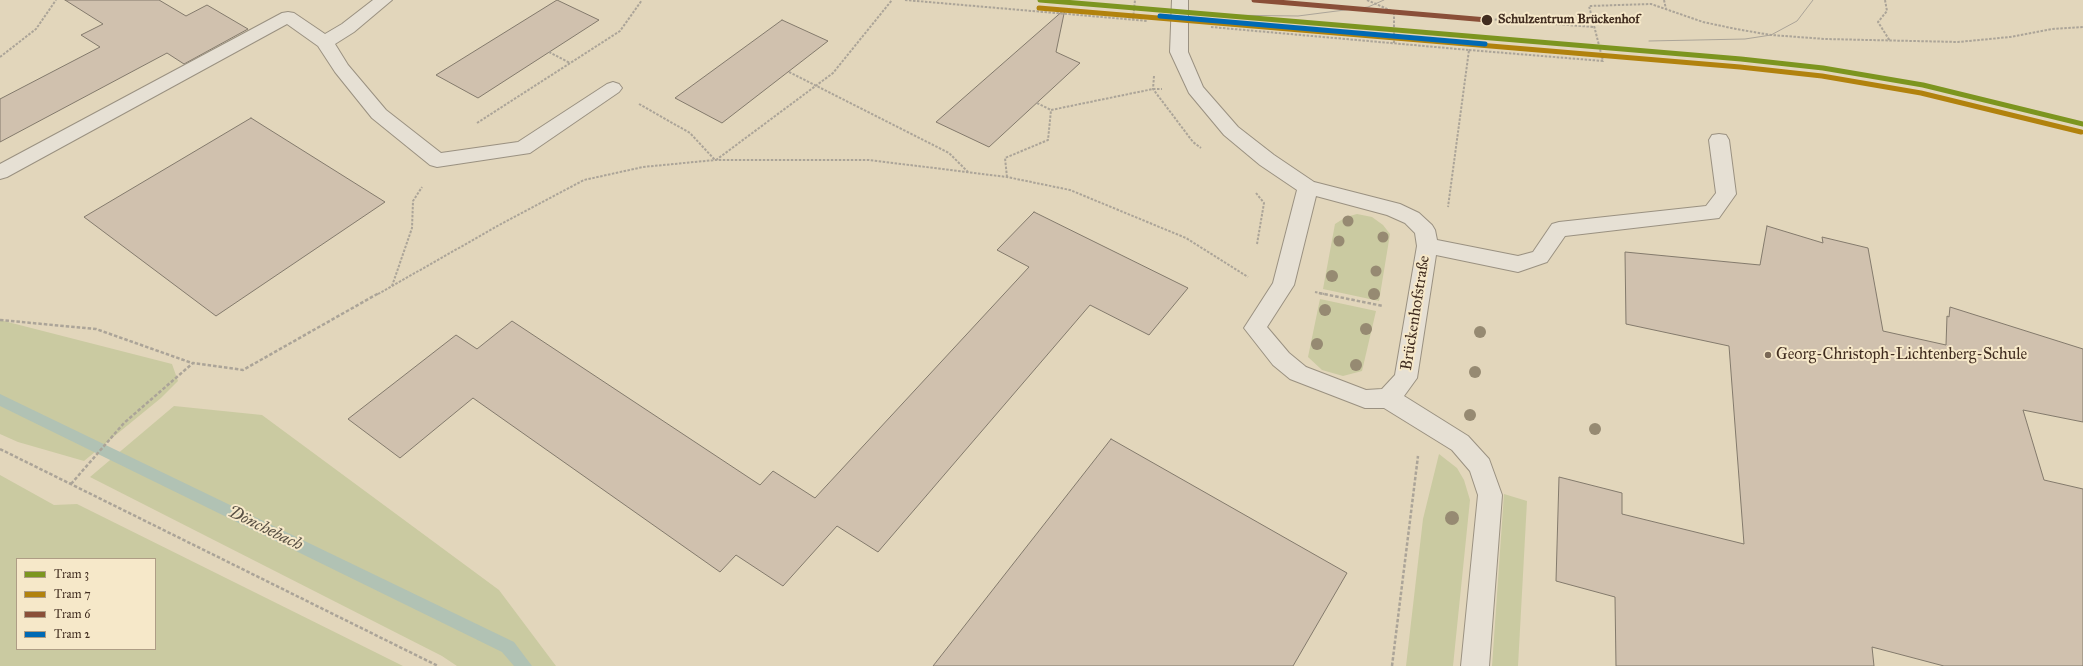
<!DOCTYPE html>
<meta charset="utf-8">
<style>
body{margin:0}
#map{position:relative;width:2083px;height:666px;overflow:hidden;background:#e2d6bb;font-family:"IM FELL Great Primer",serif}
canvas{display:block}
.legend{position:absolute;left:16px;top:558px;width:140px;height:92px;box-sizing:border-box;background:#f6e8c9;border:1px solid #ae9d85;margin:0;padding:5px 7px;list-style:none;font-size:12px;color:#412d20}
.legend li{display:flex;align-items:center;gap:8px;height:20px}
.legend b{width:20px;border:1px solid #ae9d85}
</style>
<div id="map">
<canvas width="2083" height="666"></canvas>
<ul class="legend">
<li><b style="height:5px;background:#7c951f"></b>Tram 3</li>
<li><b style="height:5px;background:#b1820d"></b>Tram 7</li>
<li><b style="height:5px;background:#8a4f38"></b>Tram 6</li>
<li><b style="height:5px;background:#0069b4"></b>Tram 2</li>
</ul>
</div>
<script>
const ctx = document.querySelector('canvas').getContext('2d');
ctx.lineJoin = 'round';
function fillPath(path, color) {
  ctx.fillStyle = color;
  ctx.fill(path, 'evenodd');
}
function poly(rows) {
  const path = new Path2D();
  for (const r of rows) {
    path.moveTo(r[0], r[1]);
    for (let i = 2; i < r.length; i += 2) path.lineTo(r[i], r[i + 1]);
  }
  return path;
}
function trace(path, color, width, dash) {
  ctx.strokeStyle = color;
  ctx.lineWidth = width;
  ctx.lineCap = dash ? 'butt' : 'round';
  ctx.setLineDash(dash || []);
  ctx.stroke(path);
}
function label(font, color, halo, rows, align = 'center') {
  ctx.font = font + ' "IM FELL Great Primer",serif';
  ctx.lineWidth = 4;
  ctx.setLineDash([]);
  ctx.textBaseline = 'middle';
  ctx.strokeStyle = halo;
  ctx.fillStyle = color;
  for (const [text, x, y, turn = 0] of rows) {
    ctx.save();
    ctx.translate(x, y);
    ctx.rotate((+turn || 0) * Math.PI / 180);
    ctx.textAlign = isNaN(turn) ? turn : align;
    if (halo) ctx.strokeText(text, 0, 0);
    ctx.fillText(text, 0, 0);
    ctx.restore();
  }
}
fillPath(poly([
 [1357,214,1372,217,1383,225,1390,234,1379,301,1323,289,1335,224,1346,217],
 [1320,299,1376,311,1362,371,1343,376,1322,370,1308,357],
 [0,320,172,364,178,381,161,398,84,461,18,442,0,434],
 [174,406,262,415,499,590,556,666,457,666,442,656,90,477],
 [1439,454,1457,468,1464,480,1470,500,1453,666,1406,666,1423,519],
 [0,475,54,505,77,504,403,666,0,666],
 [17,559,155,559,155,649,17,649],
 [1504,494,1527,501,1518,666,1492,666]
]), '#cacaa1');
fillPath(poly([
 [0,394,514,642,532,666,514,666,502,652,0,406,0,394]
]), '#b1c2b4');
const building = poly([
 [65,0,159,0,186,16,207,5,248,29,184,64,167,53,0,142,0,99,100,47,81,35,103,24,65,0],
 [557,0,599,20,478,98,436,75,557,0],
 [1065,9,1056,52,1080,63,989,147,936,122,1065,9],
 [782,20,828,41,722,123,675,98,782,20],
 [251,118,385,202,216,316,84,217,251,118],
 [1034,212,1188,288,1149,335,1090,305,878,552,837,526,783,586,736,555,720,572,473,398,400,458,348,419,456,335,477,349,512,321,760,485,773,471,815,498,1029,267,997,250,1034,212],
 [1767,226,1823,243,1822,237,1868,248,1883,331,1946,345,1947,316,1949,317,1950,307,2083,349,2083,422,2023,410,2044,480,2083,489,2083,666,1944,666,1872,647,1874,666,1616,666,1615,597,1556,581,1559,477,1622,493,1622,514,1744,544,1729,346,1626,324,1625,252,1760,265,1767,226],
 [1111,439,1347,573,1293,666,933,666,1111,439]
]);
fillPath(building, '#d0c1ae');
trace(building, '#837a6c', 1);
const minor = poly([
 [373,0,392,0,354,32,335,44,348,65,386,110,441,153,518,142,607,84,613,82,619,84,622,88,619,92,530,153,437,167,430,165,372,118,335,72,318,46,287,24,7,177,0,179,0,164,282,13,288,12,294,13,325,34,342,24,373,0],
 [1172,0,1188,0,1188,52,1203,87,1238,127,1274,155,1314,182,1400,204,1419,213,1432,225,1435,230,1437,240,1518,256,1533,252,1552,224,1559,222,1706,206,1716,193,1709,140,1712,135,1719,134,1726,135,1729,140,1736,194,1719,218,1565,236,1547,262,1518,272,1436,255,1417,378,1404,396,1468,436,1489,459,1502,495,1489,666,1461,666,1478,495,1470,471,1452,450,1384,408,1365,408,1290,379,1273,365,1244,328,1273,283,1297,190,1260,165,1224,135,1189,93,1170,52,1172,0],
 [1316,196,1387,215,1405,223,1415,233,1417,246,1395,375,1382,389,1366,390,1306,367,1289,353,1267,327,1294,285,1316,196]
]);
trace(minor, '#9a9181', 2);
trace(poly([
 [905,0,1148,21],
 [1367,0,1394,12],
 [1664,0,1666,9],
 [1885,0,1887,11,1878,22,1890,41],
 [1133,19,1135,0],
 [1211,27,1469,50,1448,207],
 [1394,43,1394,12,1594,27],
 [1469,50,1603,61,1589,6,1651,4,1703,22,1736,29,1771,35,1825,39,1958,42,2010,37,2052,29,2083,27],
 [549,52,570,63],
 [0,57,36,29,56,0],
 [789,72,949,153,968,172],
 [1154,76,1153,89,1193,142,1201,148],
 [1037,103,1051,110],
 [639,104,690,133,715,160],
 [477,123,620,31,642,0],
 [716,160,833,73,892,0],
 [1007,177,1005,158,1048,140,1051,110,1153,89,1162,89],
 [1256,193,1264,203,1257,244],
 [392,286,412,228,413,201,422,187],
 [1315,292,1324,294],
 [378,294,501,224,584,180,643,167,715,160,869,160,1007,177,1070,190,1186,238,1248,277]
]), '#aba498', 2, [2.5, 1.5]);
trace(poly([
 [1319,293,1383,306],
 [0,320,96,329,192,363],
 [0,449,438,666],
 [71,484,124,423,193,363,243,370,379,293],
 [1392,666,1418,456]
]), '#aba498', 2.5, [3.5, 2]);
fillPath(minor, '#e6e0d4');
trace(poly([
 [1218,15,1298,16,1368,7,1384,0],
 [1649,41,1745,39,1771,35,1797,21,1813,0]
]), '#aba498', 1);
trace(poly([
 [1040,0,1741,59,1823,68,1923,85,2083,124]
]), '#7c951f', 5);
trace(poly([
 [1039,8,1740,67,1822,76,1921,93,2081,132]
]), '#b1820d', 5);
trace(poly([
 [1254,0,1487,20]
]), '#8a4f38', 5);
trace(poly([
 [1160,16,1485,44]
]), '#0069b4', 5);
ctx.fillStyle = '#968a72';
for (const [x, y, r] of [
 [1348,221,5.5],
 [1383,237,5.5],
 [1339,241,5.5],
 [1376,271,5.5],
 [1332,276,6],
 [1374,294,6],
 [1325,310,6],
 [1366,329,6],
 [1480,332,6],
 [1317,344,6],
 [1356,365,6],
 [1475,372,6],
 [1470,415,6],
 [1595,429,6],
 [1452,518,7]
]) {
  ctx.beginPath();
  ctx.arc(x, y, r, 0, 2 * Math.PI);
  ctx.fill();
}
for (const [x, y, r, color] of [
 [1487,20,6,"#412d20"],
 [1768,355,4,"#796856"]
]) {
  const dot = new Path2D();
  dot.arc(x, y, r, 0, 2 * Math.PI);
  ctx.fillStyle = color;
  ctx.fill(dot);
  trace(dot, '#f6e8c9', 1.5);
}
label('bold 13px', '#412d20', '#f6e8c9', [
 ["Schulzentrum Brückenhof",1498,20]
], 'left');
label('16px', '#412d20', '#f6e8c9', [
 ["Brückenhofstraße",1416,313,-81]
]);
label('16px', '#412d20', '#f6e8c9', [
 ["Georg-Christoph-Lichtenberg-Schule",1776,355]
], 'left');
label('italic 17px', '#585044', '#f6e8c9', [
 ["Dönchebach",265,529,26]
]);
</script>
